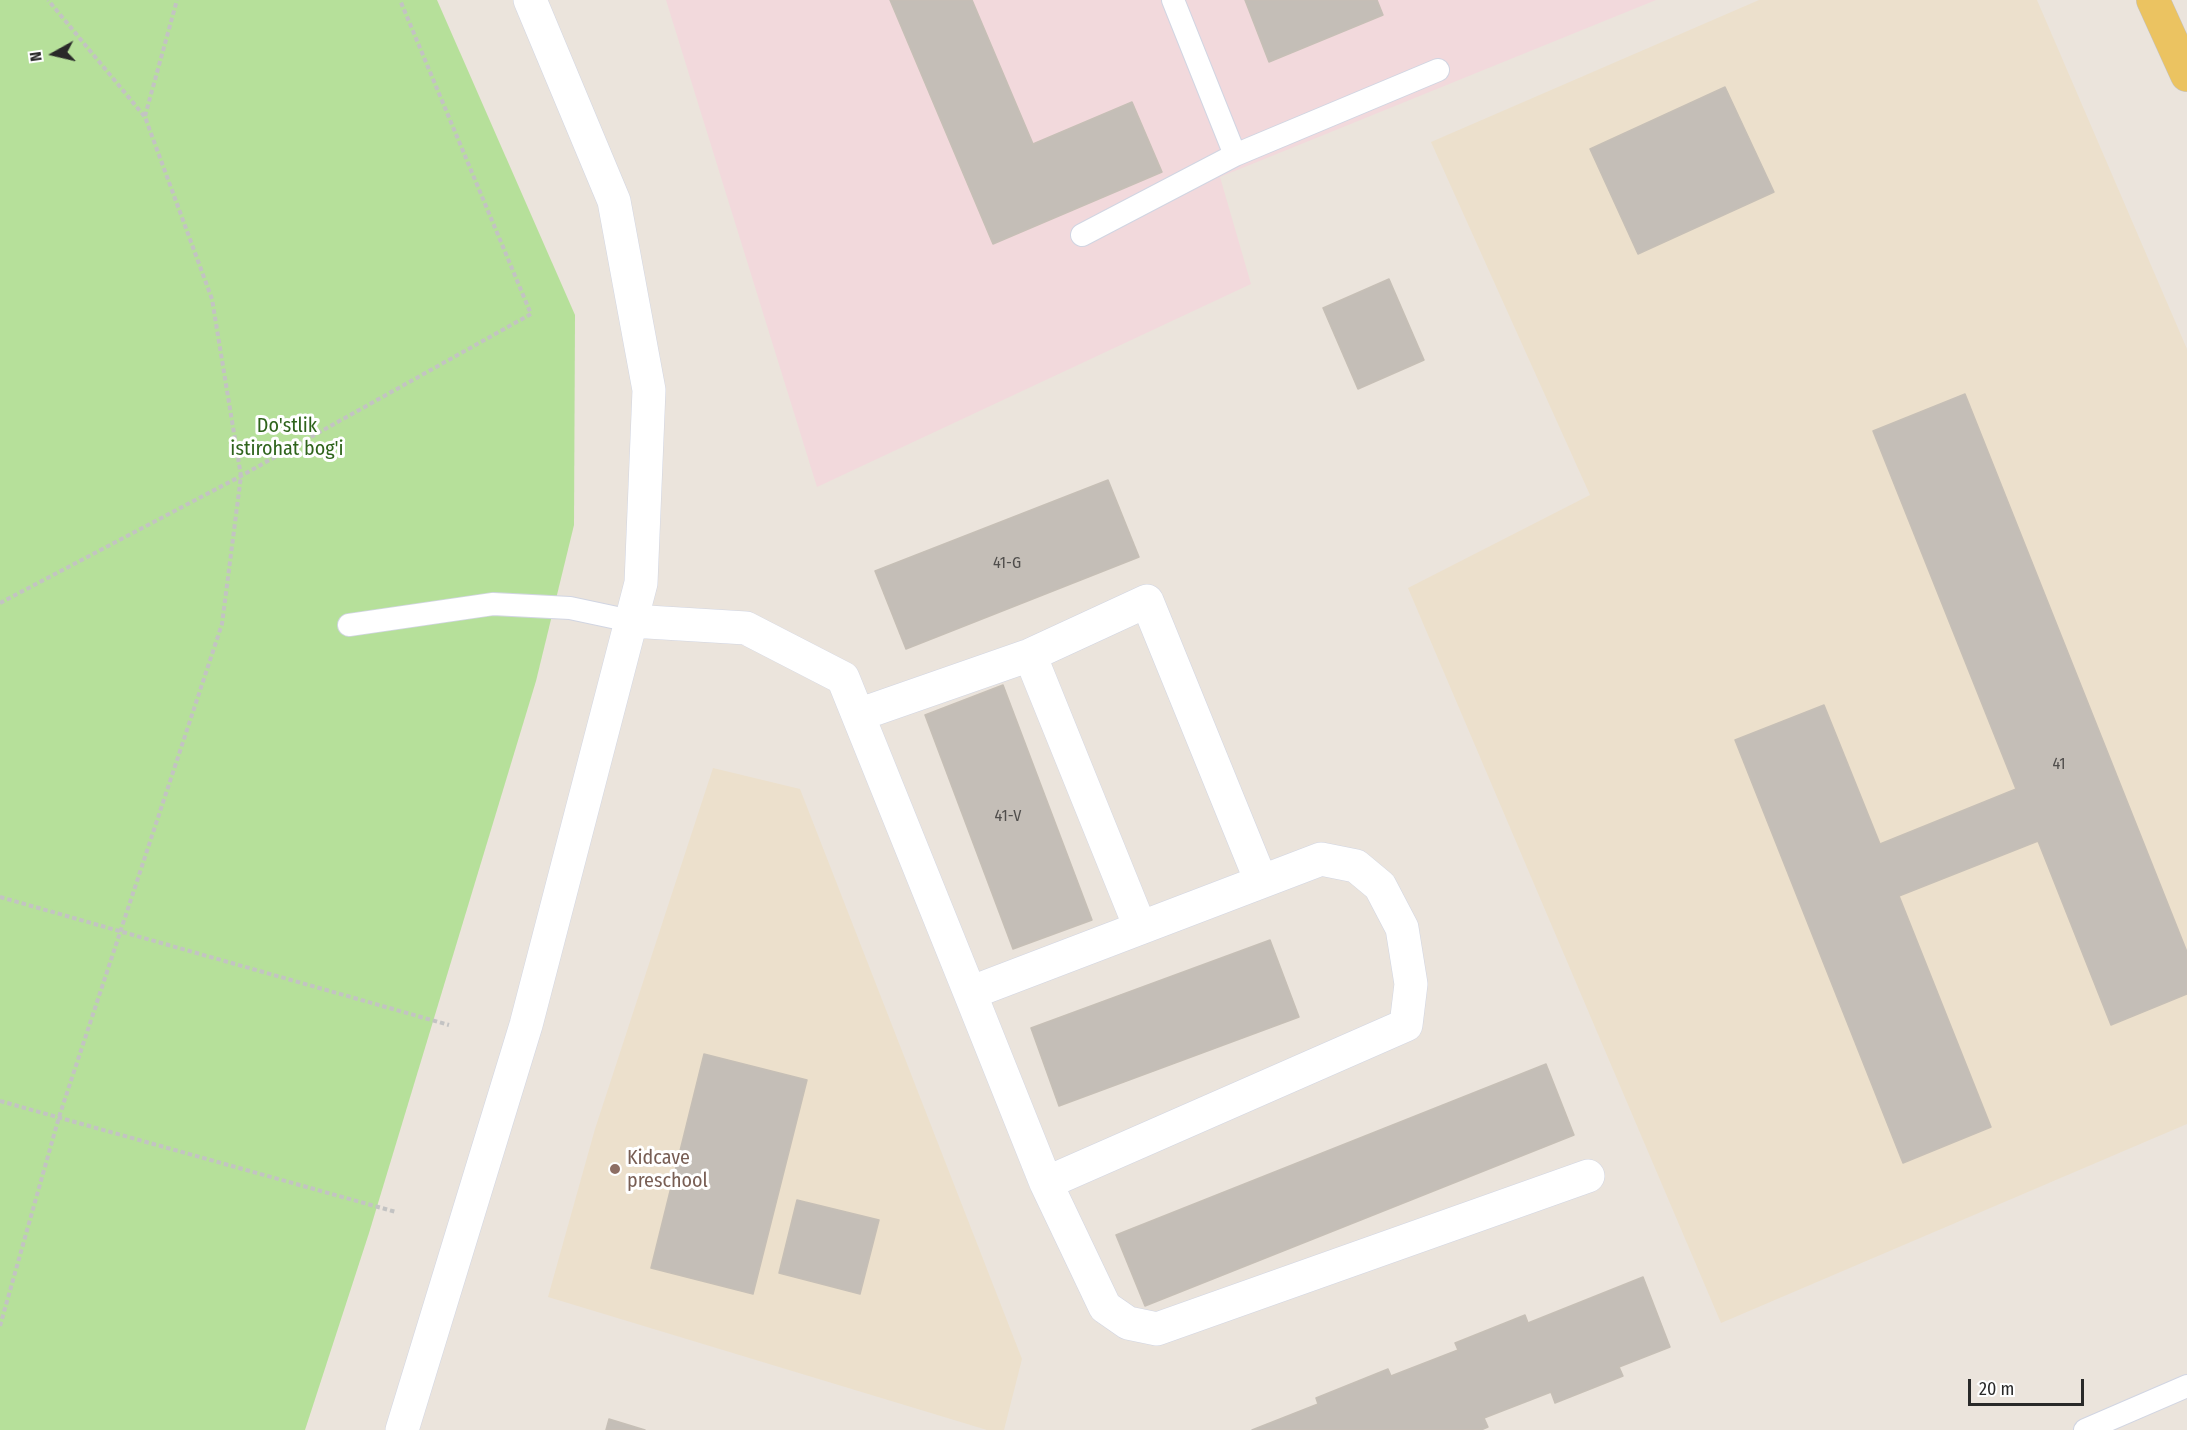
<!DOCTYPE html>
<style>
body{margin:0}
#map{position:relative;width:2187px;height:1430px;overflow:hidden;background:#ebe4dc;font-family:"Fira Sans Condensed",sans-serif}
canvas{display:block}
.north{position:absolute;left:24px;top:24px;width:60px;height:60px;-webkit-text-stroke:4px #fff;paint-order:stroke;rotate:262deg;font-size:16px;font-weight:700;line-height:24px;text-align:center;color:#292929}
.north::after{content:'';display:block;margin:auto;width:21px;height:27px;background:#292929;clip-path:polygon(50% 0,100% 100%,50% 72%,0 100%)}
.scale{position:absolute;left:1968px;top:1379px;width:116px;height:27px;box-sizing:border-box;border:3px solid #292929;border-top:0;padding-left:8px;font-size:18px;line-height:21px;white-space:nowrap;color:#292929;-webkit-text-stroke:4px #fff;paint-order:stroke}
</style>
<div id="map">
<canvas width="2187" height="1430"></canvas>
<div class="north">N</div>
<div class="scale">20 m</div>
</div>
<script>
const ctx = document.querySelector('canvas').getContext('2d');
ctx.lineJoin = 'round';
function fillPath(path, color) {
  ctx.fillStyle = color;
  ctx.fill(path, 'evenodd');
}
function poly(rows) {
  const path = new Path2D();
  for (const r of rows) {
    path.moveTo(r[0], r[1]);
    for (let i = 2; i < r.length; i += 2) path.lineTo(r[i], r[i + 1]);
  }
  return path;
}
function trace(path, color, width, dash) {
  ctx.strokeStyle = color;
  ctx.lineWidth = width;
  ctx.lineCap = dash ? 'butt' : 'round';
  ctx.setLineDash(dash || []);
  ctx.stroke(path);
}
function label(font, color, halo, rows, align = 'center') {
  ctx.font = font + ' "Fira Sans Condensed",sans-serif';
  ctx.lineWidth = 6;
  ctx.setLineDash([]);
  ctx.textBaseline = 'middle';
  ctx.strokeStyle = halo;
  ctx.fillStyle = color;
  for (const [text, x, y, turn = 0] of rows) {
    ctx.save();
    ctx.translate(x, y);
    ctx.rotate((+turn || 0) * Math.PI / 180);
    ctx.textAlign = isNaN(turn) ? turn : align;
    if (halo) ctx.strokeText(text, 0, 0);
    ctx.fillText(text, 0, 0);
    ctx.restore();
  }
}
fillPath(poly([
 [1759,0,2037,0,2187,349,2187,1124,1721,1323,1408,588,1590,495,1431,142],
 [713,768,800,789,1022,1359,1004,1430,987,1430,548,1297,595,1129]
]), '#ece0cc');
fillPath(poly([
 [666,0,1656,0,1220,177,1251,284,817,487]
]), '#f2d9dc');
fillPath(poly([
 [0,0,437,0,575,315,574,525,536,681,369,1233,305,1430,0,1430]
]), '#b6e09a');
const building = poly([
 [890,0,972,0,1033,144,1132,102,1162,172,993,244,890,0],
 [1245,0,1377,0,1383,15,1269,62,1245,0],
 [1725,87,1774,192,1638,254,1590,149,1725,87],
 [1389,279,1424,360,1358,389,1323,308,1389,279],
 [1965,394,2187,952,2187,994,2111,1025,2038,841,1899,896,1991,1127,1903,1163,1735,740,1824,705,1880,844,2016,789,1873,431,1965,394],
 [1108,480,1139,557,906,649,875,571,1108,480],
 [1003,685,1092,920,1013,949,925,715,1003,685],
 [1270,940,1299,1017,1059,1106,1031,1028,1270,940],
 [704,1054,807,1080,753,1294,651,1268,704,1054],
 [1546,1064,1574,1135,1145,1306,1116,1235,1546,1064],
 [797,1200,879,1220,860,1294,779,1273,797,1200],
 [1643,1277,1670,1347,1619,1367,1623,1376,1555,1403,1551,1392,1484,1418,1488,1427,1481,1430,1252,1430,1318,1404,1316,1398,1388,1369,1391,1376,1458,1350,1455,1343,1525,1315,1528,1323,1643,1277],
 [609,1419,645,1430,606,1430,609,1419]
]);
fillPath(building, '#c4beb7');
trace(building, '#c6bfb6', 1.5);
const service = poly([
 [1173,0,1235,155],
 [1082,235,1235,155,1438,70],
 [349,625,493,604,570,608,631,621],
 [2085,1430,2187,1386]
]);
const minor = poly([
 [631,621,746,628,843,678,970,993,1046,1183,1406,1025,1411,984,1402,928,1380,886,1356,866,1321,859,970,993],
 [1030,655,1140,927],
 [858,715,1030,655,1147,601,1261,881],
 [1046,1183,1105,1307,1128,1323,1157,1329,1588,1176],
 [402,1430,526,1025,641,583,649,390,614,201,530,0]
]);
const primary = poly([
 [2153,0,2187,75]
]);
trace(service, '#d1d5e2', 24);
trace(minor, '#d1d5e2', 34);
trace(primary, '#c3c3c3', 34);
trace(poly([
 [145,116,177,0],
 [0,603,241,476,531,314,400,0],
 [0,897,449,1025],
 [0,1101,396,1212],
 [0,1326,59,1117,222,624,241,476,212,299,145,117,48,0]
]), '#c3c3c3', 4, [4.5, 3]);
trace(service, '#fff', 22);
trace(minor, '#fff', 33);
trace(primary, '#ebc361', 33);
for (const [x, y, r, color] of [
 [615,1169,6,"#8d6e63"]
]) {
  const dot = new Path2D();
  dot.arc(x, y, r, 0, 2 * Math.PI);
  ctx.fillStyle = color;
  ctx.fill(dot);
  trace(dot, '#fff', 2);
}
label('16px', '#504e4c', null, [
 ["41-G",1007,564],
 ["41",2059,765],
 ["41-V",1008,817]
]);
label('20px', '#2f641c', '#fff', [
 ["Do'stlik",287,426],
 ["istirohat bog'i",287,449]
]);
label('20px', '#785e54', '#fff', [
 ["Kidcave",627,1158],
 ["preschool",627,1181]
], 'left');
</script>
